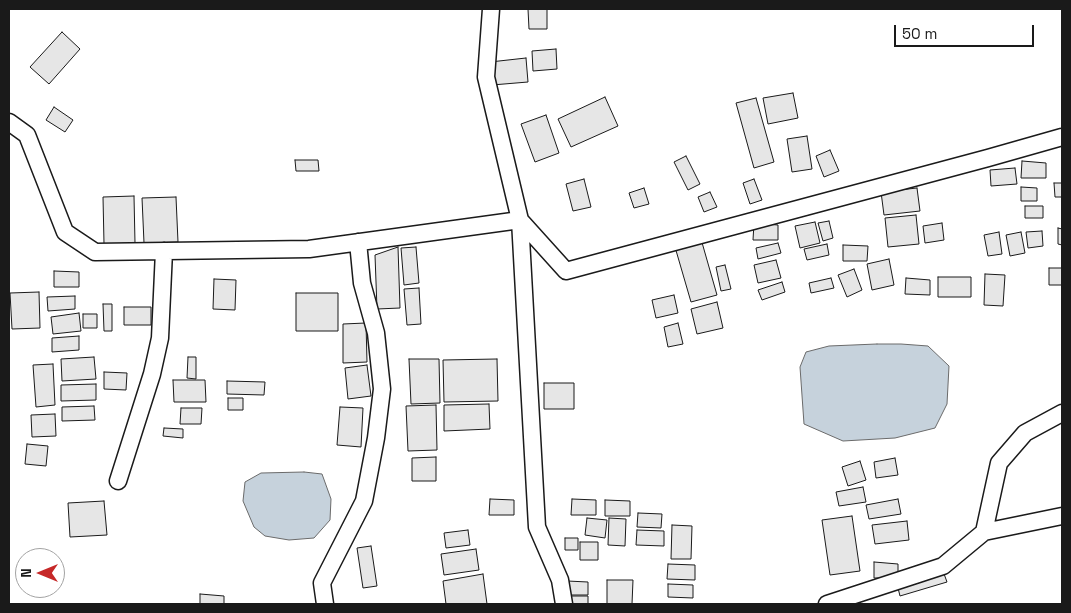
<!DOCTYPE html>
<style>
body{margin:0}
#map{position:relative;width:1071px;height:613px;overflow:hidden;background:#fff;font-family:"Space Grotesk",sans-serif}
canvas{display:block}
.frame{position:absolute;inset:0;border:10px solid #1a1a1a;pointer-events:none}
.north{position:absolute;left:15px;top:548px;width:50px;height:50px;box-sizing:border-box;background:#fff;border:1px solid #a3a3a3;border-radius:50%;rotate:270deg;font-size:14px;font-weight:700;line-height:20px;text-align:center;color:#1a1a1a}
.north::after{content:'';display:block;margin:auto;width:18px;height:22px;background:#c62828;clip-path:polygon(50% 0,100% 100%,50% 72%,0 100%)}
.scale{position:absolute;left:894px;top:25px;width:140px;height:22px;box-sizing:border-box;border:2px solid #1a1a1a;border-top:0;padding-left:6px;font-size:15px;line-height:18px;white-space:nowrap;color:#1a1a1a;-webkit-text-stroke:4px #fff;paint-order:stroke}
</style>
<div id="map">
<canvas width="1071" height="613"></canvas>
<div class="frame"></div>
<div class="north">N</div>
<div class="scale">50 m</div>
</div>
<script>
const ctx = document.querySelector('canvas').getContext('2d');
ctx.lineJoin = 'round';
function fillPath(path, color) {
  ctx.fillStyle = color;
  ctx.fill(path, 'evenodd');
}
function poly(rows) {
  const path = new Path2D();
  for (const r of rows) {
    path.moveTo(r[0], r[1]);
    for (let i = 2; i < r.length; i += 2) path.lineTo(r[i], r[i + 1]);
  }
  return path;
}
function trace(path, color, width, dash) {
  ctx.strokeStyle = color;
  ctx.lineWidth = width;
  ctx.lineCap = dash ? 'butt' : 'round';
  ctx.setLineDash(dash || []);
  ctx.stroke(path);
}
const water = poly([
 [877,344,901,344,928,346,949,366,947,404,935,428,895,438,843,441,804,424,800,367,806,352,829,346,877,344],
 [304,472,322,474,331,499,330,520,314,538,289,540,265,536,254,527,243,501,245,482,261,473,304,472]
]);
fillPath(water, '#c6d2dc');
trace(water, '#6a6a6a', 1);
const building = poly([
 [528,9,547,9,547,29,529,29,528,9],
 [62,32,80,49,49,84,30,67,62,32],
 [556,49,557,69,533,71,532,51,556,49],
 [526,58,528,82,492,85,490,62,526,58],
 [793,93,798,118,768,124,763,98,793,93],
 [605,97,618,126,571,147,558,119,605,97],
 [756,98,774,162,754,168,736,103,756,98],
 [54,107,73,120,65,132,46,120,54,107],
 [546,115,559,153,535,162,521,124,546,115],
 [807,136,812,169,792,172,787,139,807,136],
 [830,150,839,171,824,177,816,156,830,150],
 [686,156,700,184,688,190,674,162,686,156],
 [295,160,318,160,319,171,296,171,295,160],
 [1022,161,1046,163,1046,178,1021,178,1022,161],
 [1015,168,1017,184,991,186,990,170,1015,168],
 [584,179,591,207,573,211,566,184,584,179],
 [754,179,762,200,750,204,743,183,754,179],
 [1054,183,1062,183,1062,197,1055,197,1054,183],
 [1021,187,1037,188,1037,201,1021,201,1021,187],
 [644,188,649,204,634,208,629,193,644,188],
 [917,188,920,211,884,215,881,192,917,188],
 [710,192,717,207,704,212,698,197,710,192],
 [134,196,135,243,104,244,103,197,134,196],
 [176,197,178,242,144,243,142,198,176,197],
 [1025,206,1043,206,1043,218,1025,218,1025,206],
 [916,215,919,244,888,247,885,218,916,215],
 [829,221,833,238,823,241,818,223,829,221],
 [815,222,820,243,800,248,795,226,815,222],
 [754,223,778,225,778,240,753,240,754,223],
 [942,223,944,240,925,243,923,226,942,223],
 [1058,228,1062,229,1062,245,1058,244,1058,228],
 [1042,231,1043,246,1028,248,1026,232,1042,231],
 [999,232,1002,254,988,256,984,235,999,232],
 [1021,232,1025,253,1010,256,1006,235,1021,232],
 [701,239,717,295,691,302,675,247,701,239],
 [778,243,781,253,758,259,756,248,778,243],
 [827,244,829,255,807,260,804,249,827,244],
 [843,245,868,246,867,261,843,261,843,245],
 [398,247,400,308,377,309,375,255,398,247],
 [416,247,419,283,404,285,401,248,416,247],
 [889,259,894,285,872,290,867,264,889,259],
 [776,260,781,278,758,283,754,265,776,260],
 [725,265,731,289,721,291,716,267,725,265],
 [1049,268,1062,268,1062,285,1049,285,1049,268],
 [854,269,862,290,847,297,838,275,854,269],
 [54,271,79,272,79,287,54,287,54,271],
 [985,274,1005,275,1003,306,984,305,985,274],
 [938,277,971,277,971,297,938,297,938,277],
 [831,278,834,288,811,293,809,283,831,278],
 [906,278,930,280,930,295,905,294,906,278],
 [214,279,236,280,235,310,213,309,214,279],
 [782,282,785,292,762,300,758,290,782,282],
 [419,288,421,324,407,325,404,289,419,288],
 [39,292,40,328,12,329,10,293,39,292],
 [296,293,338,293,338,331,296,331,296,293],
 [674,295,678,313,656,318,652,300,674,295],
 [75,296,75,309,48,311,47,297,75,296],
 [717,302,723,328,697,334,691,309,717,302],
 [103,304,112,304,112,331,104,331,103,304],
 [124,307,151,307,151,325,124,325,124,307],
 [79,313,81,331,53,334,51,317,79,313],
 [83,314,97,314,97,328,83,328,83,314],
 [366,323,367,362,343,363,343,324,366,323],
 [678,323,683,344,668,347,664,327,678,323],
 [79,336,79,350,52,352,52,338,79,336],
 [94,357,96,379,62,381,61,359,94,357],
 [188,357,196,357,196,379,187,378,188,357],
 [409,359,439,359,440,403,411,404,409,359],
 [497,359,498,401,444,402,443,360,497,359],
 [53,364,55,405,36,407,33,365,53,364],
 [367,365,371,396,348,399,345,368,367,365],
 [104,372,127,373,126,390,104,389,104,372],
 [173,380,205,380,206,402,174,402,173,380],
 [227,381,265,382,264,395,227,394,227,381],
 [544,383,574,383,574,409,544,409,544,383],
 [96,384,96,400,61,401,61,385,96,384],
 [228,398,243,398,243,410,228,410,228,398],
 [489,404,490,429,444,431,444,405,489,404],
 [436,405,437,450,408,451,406,406,436,405],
 [94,406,95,420,62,421,62,407,94,406],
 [340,407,363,408,361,447,337,445,340,407],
 [181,408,202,408,201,424,180,424,181,408],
 [55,414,56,436,32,437,31,415,55,414],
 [164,428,183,429,183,438,163,436,164,428],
 [27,444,48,446,46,466,25,464,27,444],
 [436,457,436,481,412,481,412,458,436,457],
 [895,458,898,475,876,478,874,462,895,458],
 [860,461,866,480,848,486,842,467,860,461],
 [863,487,866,502,839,506,836,492,863,487],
 [490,499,514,500,514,515,489,515,490,499],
 [572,499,596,500,596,515,571,515,572,499],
 [898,499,901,514,869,519,866,505,898,499],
 [605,500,630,501,630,516,605,516,605,500],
 [104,501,107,535,70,537,68,503,104,501],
 [638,513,662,514,661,528,637,527,638,513],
 [852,516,860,571,830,575,822,520,852,516],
 [587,518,607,520,605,538,585,535,587,518],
 [609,518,626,519,625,546,608,545,609,518],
 [907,521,909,540,875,544,872,525,907,521],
 [672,525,692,526,691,559,671,559,672,525],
 [468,530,470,545,446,548,444,533,468,530],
 [637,530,664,531,664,546,636,545,637,530],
 [565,538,578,538,578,550,565,550,565,538],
 [580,542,598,542,598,560,580,560,580,542],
 [371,546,377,586,363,588,357,548,371,546],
 [476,549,479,570,444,575,441,554,476,549],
 [874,562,898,564,898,578,874,578,874,562],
 [668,564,695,565,695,580,667,579,668,564],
 [943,571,947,582,900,596,897,584,943,571],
 [483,574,487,604,446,604,443,581,483,574],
 [607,580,633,580,632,604,607,604,607,580],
 [567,581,588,582,588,595,567,595,567,581],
 [668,584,693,585,693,598,668,597,668,584],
 [200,594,224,596,224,604,200,604,200,594],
 [566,596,588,596,588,604,566,604,566,596]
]);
fillPath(building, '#e6e6e6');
trace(building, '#1a1a1a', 1);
const street = poly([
 [491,9,486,77,520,220,566,271,988,158,1062,137],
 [9,122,27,135,65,232,95,252,309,249,520,220,537,527,560,580,564,604],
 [118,481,152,374,160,338,164,251],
 [984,532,999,463,1025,433,1062,413],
 [325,604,322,583,364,501,376,438,382,389,376,333,362,283,358,242],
 [827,604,943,566,984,532,1062,516]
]);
trace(street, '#1a1a1a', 19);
trace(street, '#fff', 16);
</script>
